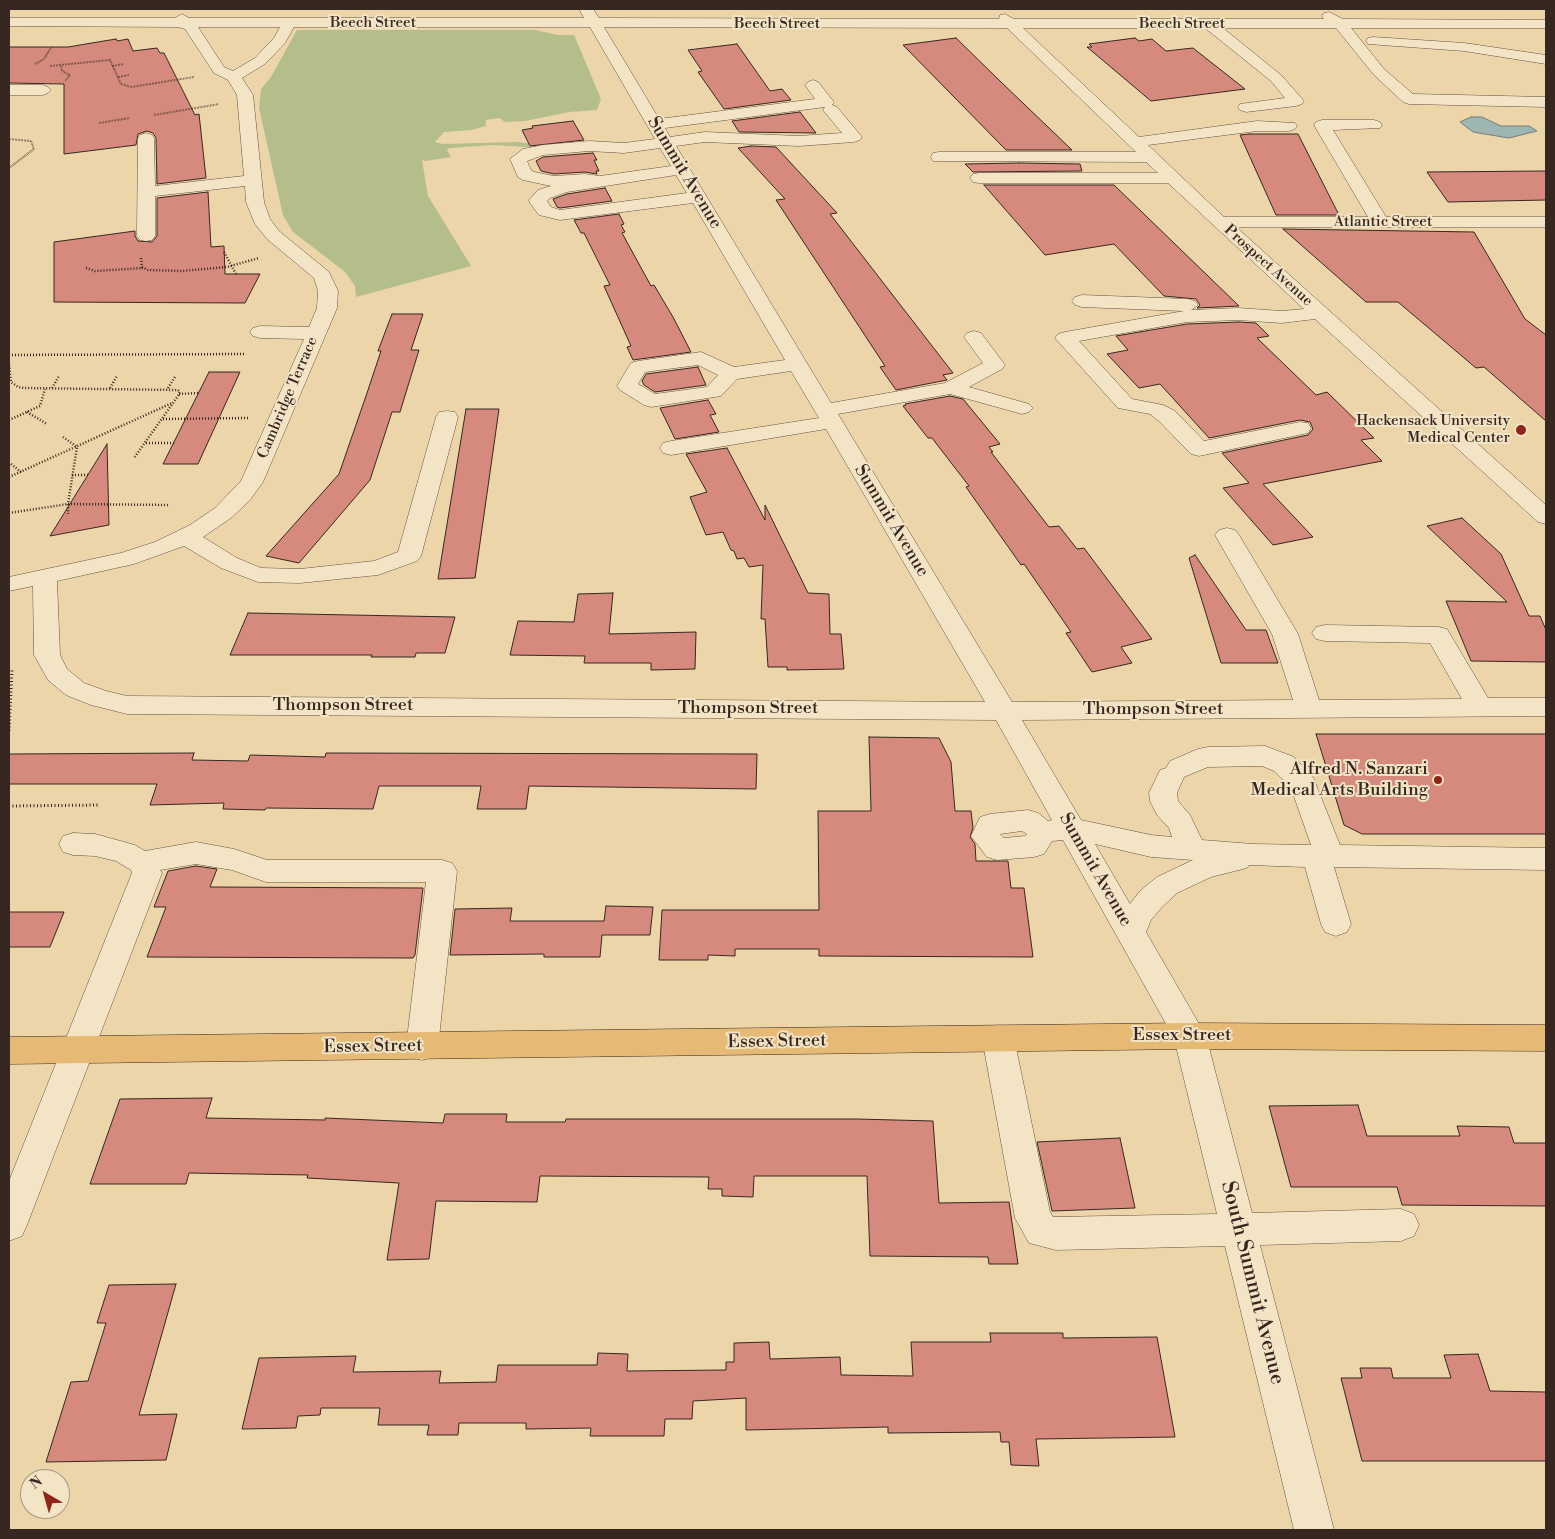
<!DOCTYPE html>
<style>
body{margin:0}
#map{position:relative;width:1555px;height:1539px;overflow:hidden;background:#ecd5a8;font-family:"Libre Bodoni",serif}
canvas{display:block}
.frame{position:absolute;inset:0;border:10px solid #372721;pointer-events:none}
.north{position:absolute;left:20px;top:1469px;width:50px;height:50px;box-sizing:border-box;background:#f3e4c6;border:1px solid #a89884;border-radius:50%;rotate:322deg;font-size:14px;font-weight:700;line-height:20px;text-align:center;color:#372721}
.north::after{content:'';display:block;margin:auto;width:18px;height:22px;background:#8f2418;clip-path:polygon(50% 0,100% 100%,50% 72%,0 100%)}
</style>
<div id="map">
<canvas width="1555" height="1539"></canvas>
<div class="frame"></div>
<div class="north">N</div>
</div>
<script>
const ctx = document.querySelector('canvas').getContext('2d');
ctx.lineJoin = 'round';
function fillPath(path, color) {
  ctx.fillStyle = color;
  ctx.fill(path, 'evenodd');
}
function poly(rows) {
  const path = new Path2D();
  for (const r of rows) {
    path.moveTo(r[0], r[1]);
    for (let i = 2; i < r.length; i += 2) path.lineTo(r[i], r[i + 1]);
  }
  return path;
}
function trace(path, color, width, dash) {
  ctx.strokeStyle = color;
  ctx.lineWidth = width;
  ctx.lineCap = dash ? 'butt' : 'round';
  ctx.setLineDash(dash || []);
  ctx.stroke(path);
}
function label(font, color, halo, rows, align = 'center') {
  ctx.font = font + ' "Libre Bodoni",serif';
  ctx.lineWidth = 4;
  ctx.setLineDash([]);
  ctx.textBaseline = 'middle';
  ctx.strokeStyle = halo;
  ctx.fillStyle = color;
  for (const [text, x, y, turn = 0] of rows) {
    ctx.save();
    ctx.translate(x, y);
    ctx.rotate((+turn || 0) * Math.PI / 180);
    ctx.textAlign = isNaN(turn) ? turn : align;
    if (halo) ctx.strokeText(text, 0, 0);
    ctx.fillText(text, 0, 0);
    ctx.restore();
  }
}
fillPath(poly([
 [297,30,535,30,558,35,574,35,601,99,597,110,569,112,525,121,505,122,499,118,486,120,486,126,471,130,444,132,435,142,443,144,517,142,541,145,525,147,494,145,449,148,447,150,451,157,426,161,422,160,428,196,471,266,356,297,355,286,345,272,292,231,283,215,259,108,261,89,271,77]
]), '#b4be8a');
const water = poly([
 [1471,117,1482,117,1501,126,1529,126,1537,131,1509,138,1473,132,1460,122,1471,117]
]);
fillPath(water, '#9eb6b3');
trace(water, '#757d79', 1);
const building = poly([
 [956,38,1001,82,1072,150,1006,150,903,45,956,38],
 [1135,38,1139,41,1152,39,1166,51,1193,48,1245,89,1151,101,1087,47,1092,47,1089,44,1135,38],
 [116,39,117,41,128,39,133,51,157,48,160,53,164,53,195,115,199,114,206,178,157,184,156,138,153,133,147,131,138,134,136,145,64,154,64,84,9,83,9,47,68,47,116,39],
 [737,44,770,91,782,89,791,100,724,109,698,72,702,71,688,50,737,44],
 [800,112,816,133,739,132,732,121,800,112],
 [573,121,584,140,530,146,522,130,533,128,532,126,573,121],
 [1250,134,1298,134,1339,215,1276,215,1240,135,1250,134],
 [751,146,776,147,837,213,830,214,953,373,943,375,947,380,896,390,880,367,885,366,776,200,785,199,738,148,751,146],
 [593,153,597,160,594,160,599,171,596,171,597,174,585,172,554,174,541,171,536,161,543,157,593,153],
 [1019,163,1080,164,1082,171,973,172,965,164,1019,163],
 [1546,171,1546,200,1448,202,1427,172,1546,171],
 [984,185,1114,185,1239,306,1197,308,1200,305,1196,299,1164,296,1114,244,1045,255,984,185],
 [605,188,612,201,560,208,557,207,553,199,567,194,605,188],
 [208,192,211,247,224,246,225,274,260,274,245,303,54,302,54,242,135,231,135,236,138,241,152,242,157,236,157,198,208,192],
 [619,214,624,224,621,225,625,232,622,233,651,286,654,285,673,317,691,352,633,360,627,347,631,346,604,286,610,285,584,233,581,233,574,220,619,214],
 [1283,229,1474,232,1525,319,1546,335,1546,421,1484,367,1476,368,1398,302,1366,302,1283,229],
 [392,314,423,314,411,350,419,350,400,412,392,412,370,480,299,563,266,556,339,474,367,393,381,351,378,351,392,314],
 [1238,322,1256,323,1269,336,1257,338,1316,395,1327,392,1374,438,1361,440,1382,461,1263,484,1313,537,1273,545,1223,488,1249,483,1222,453,1308,435,1313,429,1310,422,1300,420,1209,438,1160,384,1139,388,1107,354,1128,350,1116,336,1187,324,1238,322],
 [698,367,706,385,655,392,644,385,642,381,646,374,698,367],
 [209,372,240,372,198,464,163,464,209,372],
 [950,396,963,399,1000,444,989,447,993,452,991,452,1049,527,1059,526,1077,549,1084,548,1152,639,1121,647,1132,663,1092,672,1066,633,1071,632,1024,564,1021,565,966,487,969,486,932,438,928,438,903,406,906,405,905,404,950,396],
 [708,400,716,414,710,415,719,432,675,439,660,408,708,400],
 [466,409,499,409,475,578,438,579,466,409],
 [107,444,109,525,50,536,107,444],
 [727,448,765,520,765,505,808,593,829,594,830,634,841,634,844,669,787,670,787,667,768,667,765,619,761,619,763,565,749,567,744,558,737,559,734,551,731,550,723,532,706,535,690,497,707,492,686,454,727,448],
 [1462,518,1501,554,1529,616,1540,616,1546,630,1546,662,1471,661,1446,601,1507,602,1427,526,1462,518],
 [1195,555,1246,630,1266,630,1278,663,1221,663,1189,558,1195,555],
 [613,593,609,634,696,632,695,669,651,670,651,663,584,663,585,656,510,655,518,621,574,622,578,594,613,593],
 [248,613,455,617,445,653,416,653,415,657,371,657,372,655,230,655,248,613],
 [1316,734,1546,734,1546,834,1362,834,1344,825,1316,734],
 [869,737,939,738,951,762,955,811,971,811,973,828,970,837,975,844,976,861,1008,861,1011,888,1024,888,1033,957,819,956,819,949,735,949,735,956,708,955,708,960,659,960,662,910,819,910,818,811,871,811,869,737],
 [194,753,192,760,248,761,250,755,325,757,326,753,757,754,756,789,529,786,526,809,477,809,481,786,379,786,373,809,266,808,265,810,223,809,224,803,150,805,157,784,9,784,9,754,194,753],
 [196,866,217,869,210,887,423,888,415,955,413,958,147,957,166,907,154,907,168,871,196,866],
 [606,906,653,907,650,935,602,935,600,957,544,957,544,954,450,955,455,909,512,908,510,921,604,921,606,906],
 [9,912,64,912,50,947,9,947,9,912],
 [212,1098,206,1118,325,1120,325,1118,443,1123,445,1114,507,1114,506,1122,565,1122,566,1119,857,1119,933,1121,939,1203,1009,1202,1018,1264,989,1264,988,1257,870,1256,867,1176,754,1176,753,1197,722,1196,722,1189,708,1189,709,1177,540,1176,537,1202,436,1201,429,1259,387,1260,399,1183,307,1178,308,1175,189,1173,186,1184,90,1184,120,1099,212,1098],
 [1358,1105,1367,1136,1460,1136,1457,1126,1509,1127,1514,1143,1546,1143,1546,1206,1402,1205,1397,1187,1291,1187,1269,1106,1358,1105],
 [1120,1138,1135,1208,1052,1211,1037,1142,1120,1138],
 [176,1284,139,1415,177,1414,166,1460,46,1462,71,1382,88,1381,106,1323,97,1323,109,1285,176,1284],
 [990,1333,1063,1333,1063,1338,1157,1337,1175,1437,1036,1439,1039,1466,1011,1465,1009,1442,1001,1442,1000,1432,888,1433,888,1427,746,1430,746,1398,693,1401,692,1419,665,1419,664,1436,590,1436,591,1428,526,1429,526,1423,459,1423,458,1435,427,1435,429,1425,378,1425,380,1408,321,1408,320,1415,298,1416,296,1428,242,1429,259,1358,356,1356,353,1372,441,1371,439,1383,496,1382,498,1365,597,1365,598,1353,628,1354,627,1371,726,1370,726,1362,734,1362,734,1343,769,1342,770,1359,840,1357,841,1375,913,1376,911,1342,991,1342,990,1333],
 [1478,1354,1490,1391,1546,1392,1546,1461,1362,1461,1341,1378,1362,1378,1360,1368,1391,1368,1393,1378,1451,1378,1444,1355,1478,1354]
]);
fillPath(building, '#d58a7d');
trace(building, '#372721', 1);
const minor = poly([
 [579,9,593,9,599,18,999,19,1000,15,1005,14,1014,19,1324,19,1322,16,1324,13,1329,12,1343,19,1546,20,1546,28,1351,28,1384,69,1413,94,1546,97,1546,107,1409,104,1403,102,1374,75,1336,28,1223,28,1281,75,1304,101,1302,104,1296,106,1246,112,1240,110,1238,107,1240,104,1285,98,1271,81,1205,28,1023,28,1139,137,1257,121,1295,123,1297,126,1295,129,1289,131,1257,131,1148,145,1224,217,1368,217,1314,125,1316,122,1322,120,1374,120,1380,122,1382,125,1380,128,1333,130,1386,217,1546,217,1546,227,1236,227,1546,505,1546,524,1538,522,1315,319,1282,323,1238,320,1187,322,1079,341,1132,399,1163,405,1175,411,1204,441,1300,422,1308,423,1311,428,1308,433,1199,456,1191,454,1159,421,1150,414,1118,408,1055,338,1058,334,1065,332,1184,311,1082,307,1075,305,1072,301,1075,297,1082,295,1188,299,1195,301,1198,305,1191,310,1238,308,1282,311,1304,309,1168,183,979,183,973,182,970,178,973,174,979,173,1158,173,1146,162,933,161,931,157,933,153,939,152,1136,152,1007,28,604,27,659,119,815,99,805,85,808,82,813,80,818,82,834,102,832,105,837,107,862,137,860,140,854,142,799,146,705,142,676,146,831,403,945,383,983,363,964,337,967,333,974,331,981,333,1005,365,1002,369,969,387,1029,404,1033,408,1029,412,1022,414,950,394,838,414,1012,702,1293,700,1272,634,1215,535,1219,530,1227,528,1235,530,1239,535,1298,634,1319,700,1462,699,1430,643,1325,641,1316,639,1312,633,1316,627,1325,625,1438,627,1447,629,1488,698,1546,698,1546,716,1022,720,1081,820,1151,835,1172,837,1169,828,1157,815,1150,801,1149,793,1160,770,1166,768,1170,761,1198,749,1208,747,1265,746,1294,757,1313,777,1340,845,1546,848,1546,870,1334,867,1351,924,1347,932,1336,936,1325,932,1321,924,1305,867,1249,865,1247,868,1211,877,1177,893,1162,907,1151,920,1146,932,1206,1036,1252,1213,1401,1209,1414,1214,1419,1225,1414,1236,1401,1241,1260,1245,1334,1530,1294,1530,1225,1246,1056,1250,1029,1243,1015,1218,982,1038,987,1029,998,1025,1009,1029,1014,1038,1050,1212,1053,1217,1217,1214,1174,1038,1063,840,1052,841,1044,854,1034,857,997,860,987,857,971,836,980,817,990,814,1028,810,1038,813,1048,821,1052,820,996,720,127,714,91,705,66,695,48,680,34,655,33,586,9,591,9,577,121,553,155,542,190,525,215,508,241,481,304,339,260,338,253,336,250,332,253,328,260,326,309,327,317,308,318,291,314,278,267,239,255,224,246,202,245,186,155,196,155,236,152,240,146,241,140,240,137,236,138,138,140,135,146,133,152,135,154,138,155,186,244,176,237,95,228,80,214,73,185,29,178,27,9,26,9,18,175,18,182,14,189,18,584,18,579,9],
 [198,27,280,27,274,38,255,58,233,71,224,67,198,27],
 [294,27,590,27,655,139,624,143,589,141,543,145,523,149,510,159,518,177,523,180,551,186,538,190,529,200,530,203,539,215,560,220,693,203,785,360,734,367,701,352,638,361,631,363,617,386,620,390,644,405,651,407,721,396,737,379,791,371,819,418,671,441,663,443,660,448,663,453,671,455,826,429,985,702,127,696,106,691,84,683,67,669,60,655,57,581,134,564,184,546,221,568,258,582,300,583,378,575,417,561,421,556,458,417,455,412,447,411,439,412,436,417,398,552,374,561,300,569,261,568,237,558,203,537,231,518,250,500,263,482,337,308,338,291,329,272,279,231,270,219,264,202,253,95,242,78,265,64,285,43,294,27],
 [825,107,823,110,842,133,799,136,705,132,670,137,665,128,825,107],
 [660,148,671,166,600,176,585,174,554,176,534,172,531,170,527,161,543,155,589,151,624,153,660,148],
 [676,175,687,193,560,210,551,207,547,201,550,198,567,192,676,175],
 [698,365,718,375,707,387,655,394,638,384,645,372,698,365],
 [1262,766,1274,771,1291,788,1311,845,1253,844,1202,840,1190,815,1178,801,1177,793,1184,777,1208,767,1262,766],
 [1022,831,1027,834,1025,836,1004,838,1000,834,1022,831],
 [1095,844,1151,857,1193,860,1157,877,1140,891,1130,904,1095,844],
 [1373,37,1464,43,1546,55,1546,64,1464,51,1368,44,1366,41,1368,38,1373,37],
 [9,85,43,85,48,87,51,90,48,93,43,95,9,95,9,85],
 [73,833,95,834,135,845,145,851,196,842,234,849,267,860,442,860,452,863,457,871,438,1047,433,1057,422,1060,411,1057,406,1047,426,882,266,882,232,870,196,864,160,870,162,873,27,1225,22,1236,9,1241,9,1181,132,873,131,870,116,861,95,856,73,855,63,852,59,844,63,836,73,833]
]);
const major = poly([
 [1190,1023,1546,1025,1546,1051,1190,1049,9,1064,9,1037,1190,1023]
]);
trace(minor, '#645243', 1);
trace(major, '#372721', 1);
trace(poly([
 [35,64,44,59,52,46],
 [50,66,110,60,121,84,131,87,194,77],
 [61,66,62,71,70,75,65,81],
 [112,66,124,64],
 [118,77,129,75],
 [154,115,219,104],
 [99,123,130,118],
 [9,139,31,141,34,149,9,168]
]), '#372721', 2, [0.5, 1]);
trace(poly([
 [224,252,236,274],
 [141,258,142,267,148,270,182,271,227,267,259,258],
 [86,268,95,271,143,268],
 [9,355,246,354],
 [9,365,11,382,18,387,24,388,178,390,180,392,178,396,134,458],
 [52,388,59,376],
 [110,388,117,376],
 [168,388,175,377],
 [179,394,199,393],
 [27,412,47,424],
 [163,419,249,418],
 [9,420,40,406,45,389],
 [63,437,77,447,68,504,170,505],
 [146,443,175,443],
 [11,464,21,472],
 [72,475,88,475],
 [9,477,172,403],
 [9,513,68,504,68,514]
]), '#372721', 2.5, [1, 2]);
trace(poly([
 [9,670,12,670,9,732],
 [9,806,100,805]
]), '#372721', 3, [1, 2.5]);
fillPath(minor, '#f3e4c6');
fillPath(major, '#e6ba74');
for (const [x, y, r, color] of [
 [1521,430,6,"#8f2418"],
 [1438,780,5,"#8f2418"]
]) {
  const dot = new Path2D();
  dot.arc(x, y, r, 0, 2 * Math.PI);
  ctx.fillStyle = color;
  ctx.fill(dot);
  trace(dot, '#f3e4c6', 2);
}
label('15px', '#372721', '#f3e4c6', [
 ["Beech Street",373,23],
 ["Beech Street",777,24],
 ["Beech Street",1182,24],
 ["Atlantic Street",1383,222],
 ["Prospect Avenue",1268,266,42],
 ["Cambridge Terrace",288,398,-67]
]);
label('15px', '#372721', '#f3e4c6', [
 ["Hackensack University",1510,421],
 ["Medical Center",1510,438]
], 'right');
label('18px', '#372721', '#f3e4c6', [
 ["Summit Avenue",684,173,59],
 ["Summit Avenue",891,521,59],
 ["Thompson Street",343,706],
 ["Thompson Street",748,709],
 ["Thompson Street",1153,710],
 ["Summit Avenue",1095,870,60],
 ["Essex Street",1182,1036],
 ["Essex Street",777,1042,-1],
 ["Essex Street",373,1047,-1]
]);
label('18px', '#372721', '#f3e4c6', [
 ["Alfred N. Sanzari",1428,770],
 ["Medical Arts Building",1428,791]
], 'right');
label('21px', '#372721', '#f3e4c6', [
 ["South Summit Avenue",1252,1283,76]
]);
</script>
